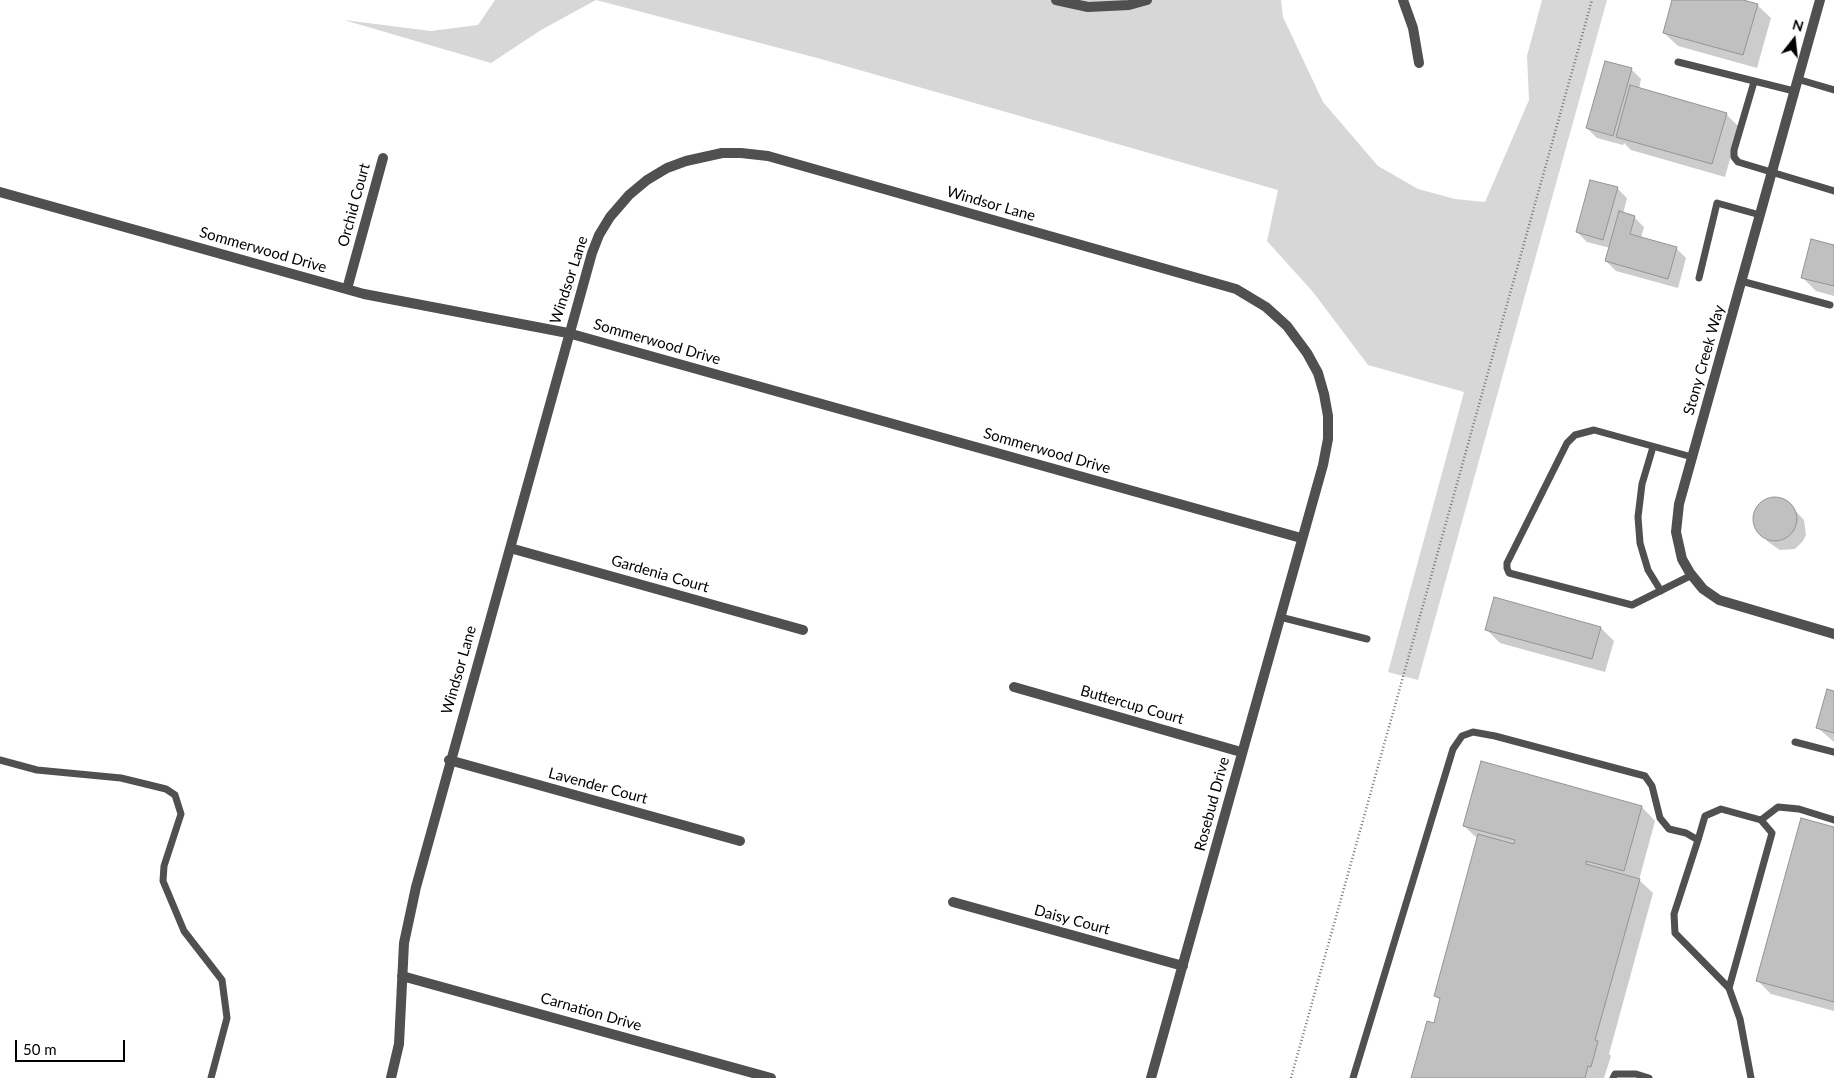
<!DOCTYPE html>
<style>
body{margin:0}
#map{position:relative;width:1834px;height:1078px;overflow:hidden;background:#fff;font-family:Lato,sans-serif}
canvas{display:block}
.north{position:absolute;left:1769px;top:15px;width:50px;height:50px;-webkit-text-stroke:4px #fff;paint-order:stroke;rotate:16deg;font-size:14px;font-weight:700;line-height:20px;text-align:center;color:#000}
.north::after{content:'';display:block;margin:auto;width:18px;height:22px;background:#000;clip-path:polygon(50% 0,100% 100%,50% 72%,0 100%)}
.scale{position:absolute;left:15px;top:1040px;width:110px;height:22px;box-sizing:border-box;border:2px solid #000;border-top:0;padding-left:6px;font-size:15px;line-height:18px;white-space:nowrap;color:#000;-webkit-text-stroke:4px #fff;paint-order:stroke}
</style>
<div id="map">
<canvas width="1834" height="1078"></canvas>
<div class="north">N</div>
<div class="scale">50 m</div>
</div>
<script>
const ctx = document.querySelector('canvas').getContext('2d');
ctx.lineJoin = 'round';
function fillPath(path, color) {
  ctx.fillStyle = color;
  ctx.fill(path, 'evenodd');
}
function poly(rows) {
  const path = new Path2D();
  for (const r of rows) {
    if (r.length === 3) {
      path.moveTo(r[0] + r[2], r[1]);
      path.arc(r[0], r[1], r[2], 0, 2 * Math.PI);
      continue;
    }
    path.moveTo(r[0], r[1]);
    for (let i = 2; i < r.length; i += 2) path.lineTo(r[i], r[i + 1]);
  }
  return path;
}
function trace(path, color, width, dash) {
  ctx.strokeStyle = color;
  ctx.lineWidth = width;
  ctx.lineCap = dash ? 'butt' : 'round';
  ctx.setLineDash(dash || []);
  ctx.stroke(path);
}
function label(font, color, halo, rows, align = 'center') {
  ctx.font = font + ' Lato,sans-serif';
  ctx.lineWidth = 4;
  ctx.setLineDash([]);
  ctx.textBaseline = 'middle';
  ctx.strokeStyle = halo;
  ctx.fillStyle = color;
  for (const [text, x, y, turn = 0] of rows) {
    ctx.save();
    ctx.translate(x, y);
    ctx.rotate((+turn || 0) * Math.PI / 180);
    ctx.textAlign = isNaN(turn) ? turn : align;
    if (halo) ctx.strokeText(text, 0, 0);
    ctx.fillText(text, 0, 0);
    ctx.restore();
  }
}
fillPath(poly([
 [495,0,1281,0,1283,17,1323,102,1378,166,1418,189,1455,199,1485,202,1529,100,1527,56,1542,0,1607,0,1418,680,1388,672,1464,392,1368,365,1313,292,1267,241,1278,190,821,59,596,0,541,30,491,63,344,20,431,31,478,25]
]), '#d7d7d7');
fillPath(poly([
 [1674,0,1739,0,1757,5,1771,18,1757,68,1678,46,1664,33],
 [1631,69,1641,79,1639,89,1726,114,1739,127,1725,177,1631,150,1624,143,1623,145,1597,138,1587,128],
 [1617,188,1627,198,1623,214,1634,217,1644,227,1641,238,1676,248,1686,258,1678,288,1616,271,1606,261,1610,248,1587,242,1577,232],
 [1834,246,1834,296,1816,291,1803,278],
 [1779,498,1789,504,1804,520,1806,535,1803,541,1795,549,1780,550,1768,542,1754,525,1754,514,1757,507,1765,500],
 [1601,628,1614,641,1605,672,1500,643,1486,629],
 [1834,692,1834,742,1818,728],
 [1642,807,1655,821,1639,880,1653,893,1609,1054,1611,1056,1604,1078,1412,1078,1434,1024,1441,1001,1436,996,1478,839,1464,826],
 [1834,828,1834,1011,1771,994,1757,980]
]), '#0003');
const building = poly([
 [1672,0,1743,0,1758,4,1743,55,1663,33,1672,0],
 [1605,61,1632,68,1613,136,1586,128,1605,61],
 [1630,85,1727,113,1712,164,1616,137,1630,85],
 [1590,180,1618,187,1603,240,1576,232,1590,180],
 [1619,211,1635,216,1630,234,1677,247,1668,279,1605,261,1619,211],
 [1811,239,1834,245,1834,286,1801,278,1811,239],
 [1775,519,22],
 [1494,597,1601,627,1592,659,1485,630,1494,597],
 [1827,689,1834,691,1834,733,1816,728,1827,689],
 [1481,761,1642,806,1624,871,1586,861,1586,864,1640,879,1595,1040,1598,1041,1591,1067,1588,1066,1585,1078,1411,1078,1427,1021,1434,1023,1440,998,1434,996,1478,834,1514,844,1515,840,1463,826,1481,761],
 [1801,818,1834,827,1834,1002,1756,981,1801,818]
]);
fillPath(building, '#c0c0c0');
trace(building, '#949494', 1);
trace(poly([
 [1291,1078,1592,0]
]), '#727272', 2.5, [1, 2.5]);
trace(poly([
 [1678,62,1794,91],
 [1797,79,1834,90],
 [1754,82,1734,150,1734,157,1738,162,1834,191],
 [1699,278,1717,203,1760,215],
 [1741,281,1830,305],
 [1653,447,1642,484,1638,517,1640,543,1648,570,1661,591],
 [1692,575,1632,605,1509,573,1507,568,1507,563,1567,443,1575,435,1594,430,1692,457],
 [1280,617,1367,639],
 [1795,742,1834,752],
 [0,760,37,770,121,778,166,789,175,795,181,814,164,866,163,881,184,931,222,980,227,1018,211,1078],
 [1761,820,1778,807,1799,809,1834,820],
 [1698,840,1674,914,1675,933,1729,988],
 [1353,1078,1453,749,1462,736,1473,732,1495,736,1645,776,1652,786,1660,818,1669,829,1686,833,1698,840,1705,816,1721,809,1761,820,1772,833,1729,988,1740,1019,1751,1078],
 [1613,1078,1615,1074,1636,1074,1649,1078]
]), '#505050', 7);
trace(poly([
 [1056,0,1088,7,1129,5,1147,0],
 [1403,0,1413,28,1419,63],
 [1820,0,1679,504,1676,532,1682,559,1690,573,1703,589,1719,600,1834,634],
 [0,192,364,294,568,333,1301,538],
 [347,289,383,158],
 [510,548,803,630],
 [1014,687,1241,752],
 [449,760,740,841],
 [953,902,1183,966],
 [402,976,771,1078],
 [391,1078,399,1044,404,943,416,887,592,253,599,235,610,217,629,195,647,180,667,168,686,161,722,153,741,153,768,156,1236,289,1266,307,1287,326,1307,353,1318,373,1324,394,1328,416,1328,439,1323,465,1151,1078]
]), '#505050', 10);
label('15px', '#000', '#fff', [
 ["Windsor Lane",991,204,16],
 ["Orchid Court",354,205,-75],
 ["Sommerwood Drive",263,250,16],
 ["Windsor Lane",569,280,-72],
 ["Sommerwood Drive",657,342,16],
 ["Stony Creek Way",1704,360,-74],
 ["Sommerwood Drive",1047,451,16],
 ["Gardenia Court",660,574,16],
 ["Windsor Lane",459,670,-74],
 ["Buttercup Court",1132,705,16],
 ["Lavender Court",598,786,15],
 ["Rosebud Drive",1212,804,-75],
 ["Daisy Court",1072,920,15],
 ["Carnation Drive",591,1012,16]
]);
</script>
